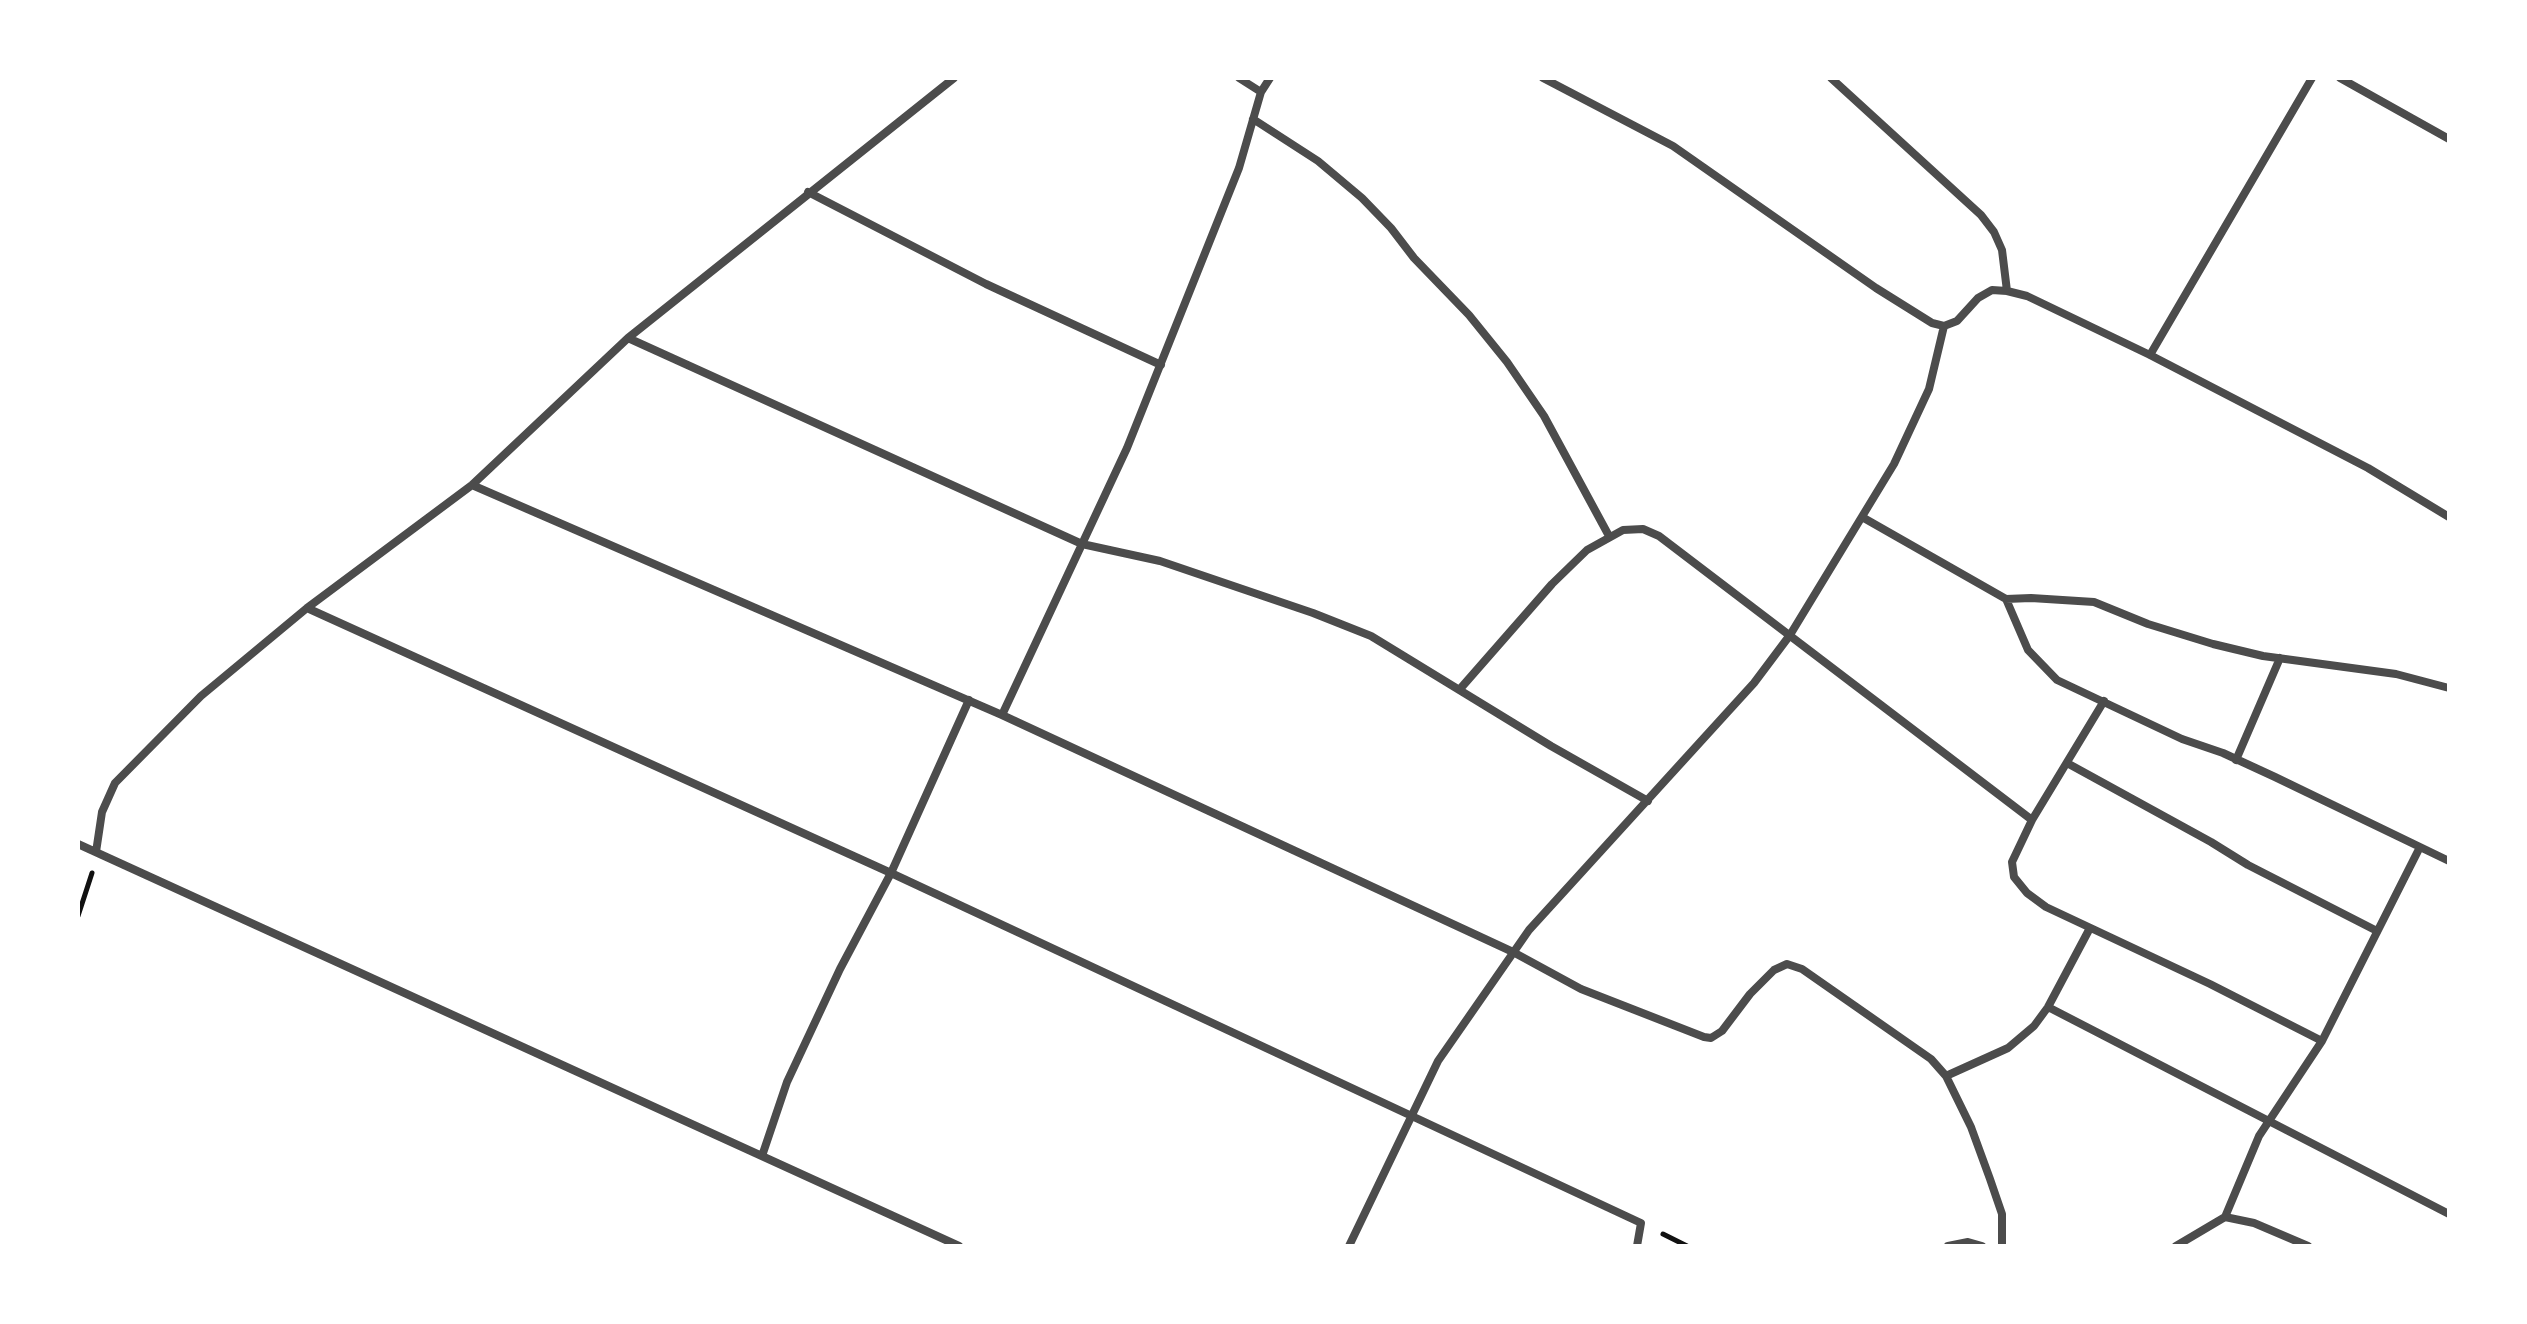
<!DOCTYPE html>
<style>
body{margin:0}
#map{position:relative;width:2527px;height:1324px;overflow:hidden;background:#fff;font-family:"Source Serif 4",serif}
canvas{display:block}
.frame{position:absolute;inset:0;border:80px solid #fff;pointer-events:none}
</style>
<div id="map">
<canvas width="2527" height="1324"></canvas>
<div class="frame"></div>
</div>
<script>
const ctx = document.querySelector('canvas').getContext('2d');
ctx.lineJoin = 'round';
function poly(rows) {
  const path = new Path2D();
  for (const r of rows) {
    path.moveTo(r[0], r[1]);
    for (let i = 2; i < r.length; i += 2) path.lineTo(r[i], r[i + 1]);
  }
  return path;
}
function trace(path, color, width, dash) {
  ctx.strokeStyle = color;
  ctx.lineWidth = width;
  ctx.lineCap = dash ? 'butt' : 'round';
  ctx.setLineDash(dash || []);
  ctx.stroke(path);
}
trace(poly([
 [78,916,92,873],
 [1663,1234,1687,1246]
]), '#111', 5);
trace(poly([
 [1239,78,1261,92],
 [1543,78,1673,146,1876,288,1932,323,1944,326,1957,321,1978,298,1992,290,2007,291,2027,296,2150,355,2368,468,2449,517],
 [1831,78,1981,215,1994,232,2002,250,2007,291],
 [2340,78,2449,139],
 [1253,119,1318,161,1362,198,1391,228,1414,258,1469,315,1507,362,1544,416,1609,536],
 [808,192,986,284,1161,365],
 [628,338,1082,544,1160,561,1313,613,1371,636,1551,746,1648,801],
 [2150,355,2312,78],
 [472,485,1002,715,1127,448,1239,168,1261,92,1270,78],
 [1862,517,2006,599,2031,598,2094,602,2148,624,2213,644,2263,656,2396,674,2449,688],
 [2006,599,2028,650,2057,680,2182,739,2223,753,2275,777,2449,861],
 [307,608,891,873,1641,1223,1637,1246],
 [1460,689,1552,584,1587,550,1623,530,1643,529,1659,536,2032,820],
 [2104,701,2032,820,2012,862,2014,877,2027,893,2046,907,2210,984,2322,1041,2420,847],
 [1002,715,1513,952,1581,989,1704,1037,1711,1038,1722,1031,1750,994,1774,970,1787,964,1802,969,1931,1059,1946,1076,1971,1127,1990,1179,2002,1214,2002,1246],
 [2236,760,2280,658],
 [2067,763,2211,842,2248,865,2377,931],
 [78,844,959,1246],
 [96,852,102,812,115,783,201,696,307,608,472,485,628,338,954,78],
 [2048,1007,2449,1214],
 [1946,1076,2008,1048,2034,1026,2048,1007,2090,928],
 [762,1156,787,1082,840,969,891,873,969,700],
 [2225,1217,2259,1136,2322,1041],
 [1349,1246,1438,1061,1529,930,1754,683,1790,635,1894,464,1929,389,1944,326],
 [1948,1246,1968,1242,1982,1246],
 [2176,1246,2225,1217,2254,1223,2308,1246]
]), '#4c4c4c', 8);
</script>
